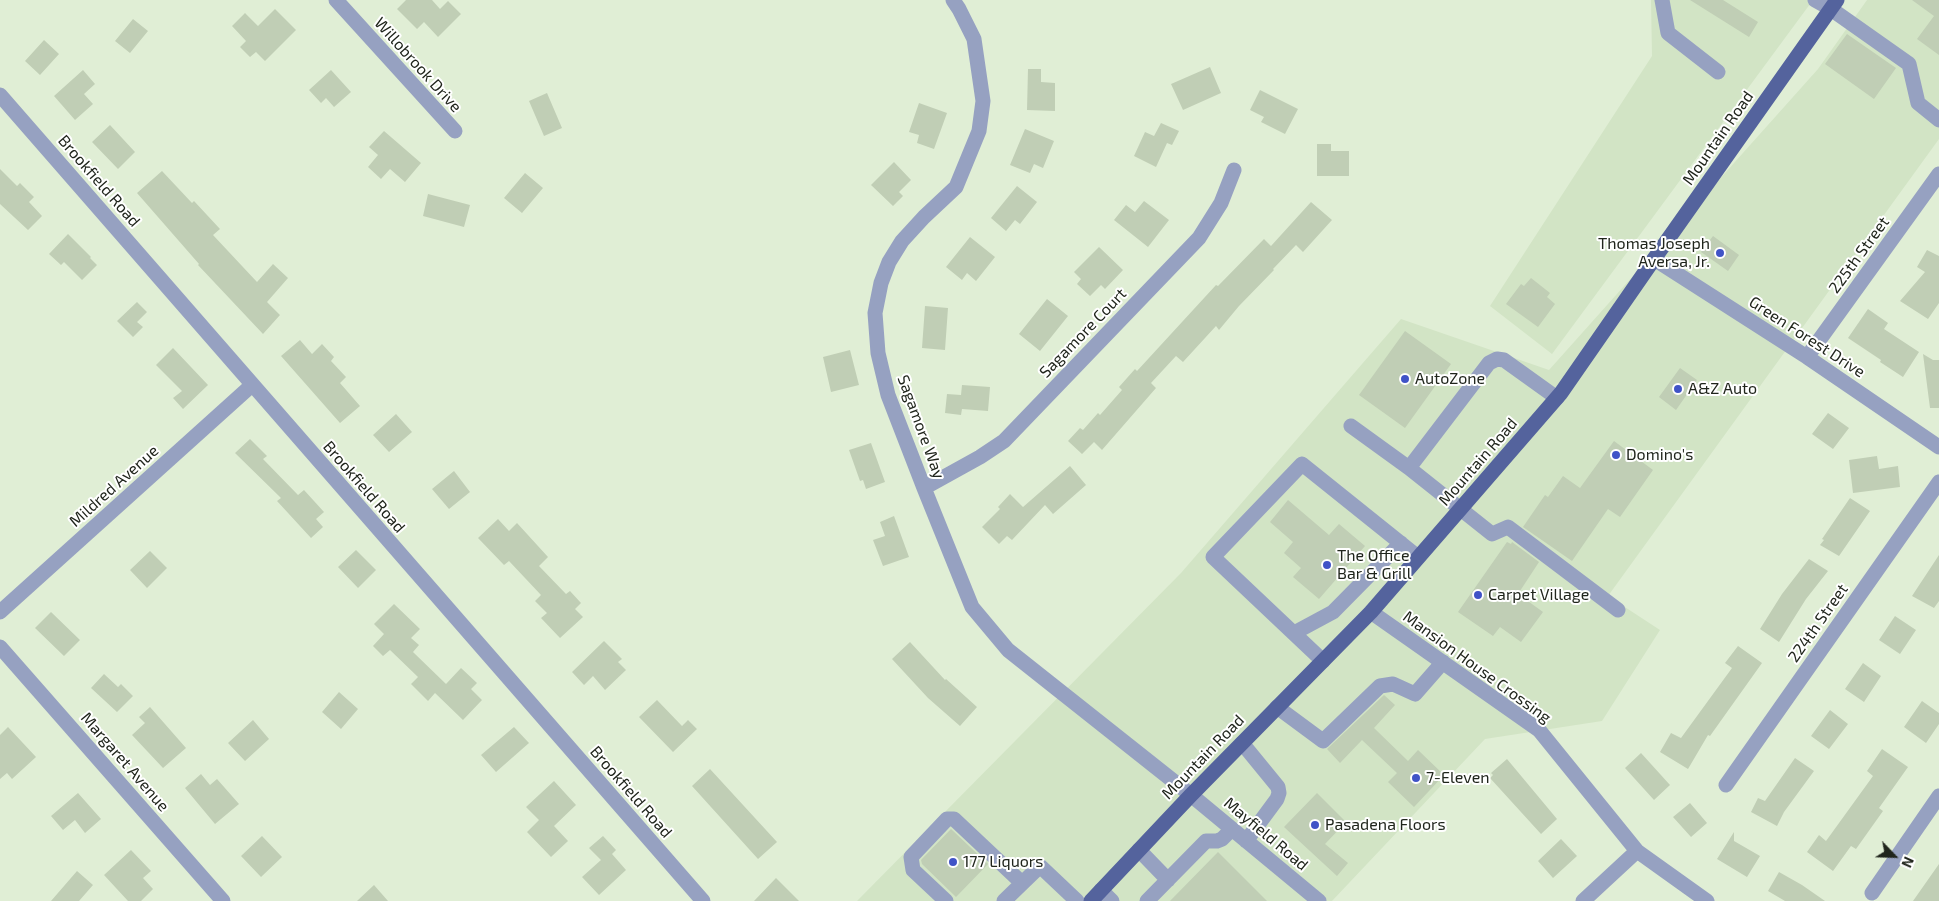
<!DOCTYPE html>
<style>
body{margin:0}
#map{position:relative;width:1939px;height:901px;overflow:hidden;background:#e0eed5;font-family:"Exo 2",sans-serif}
canvas{display:block}
.north{position:absolute;left:1869px;top:831px;width:50px;height:50px;-webkit-text-stroke:4px #fff;paint-order:stroke;rotate:114deg;font-size:14px;font-weight:700;line-height:20px;text-align:center;color:#20251c}
.north::after{content:'';display:block;margin:auto;width:18px;height:22px;background:#20251c;clip-path:polygon(50% 0,100% 100%,50% 72%,0 100%)}
</style>
<div id="map">
<canvas width="1939" height="901"></canvas>
<div class="north">N</div>
</div>
<script>
const ctx = document.querySelector('canvas').getContext('2d');
ctx.lineJoin = 'round';
function fillPath(path, color) {
  ctx.fillStyle = color;
  ctx.fill(path, 'evenodd');
}
function poly(rows) {
  const path = new Path2D();
  for (const r of rows) {
    path.moveTo(r[0], r[1]);
    for (let i = 2; i < r.length; i += 2) path.lineTo(r[i], r[i + 1]);
  }
  return path;
}
function trace(path, color, width, dash) {
  ctx.strokeStyle = color;
  ctx.lineWidth = width;
  ctx.lineCap = dash ? 'butt' : 'round';
  ctx.setLineDash(dash || []);
  ctx.stroke(path);
}
function label(font, color, halo, rows, align = 'center') {
  ctx.font = font + ' "Exo 2",sans-serif';
  ctx.lineWidth = 4;
  ctx.setLineDash([]);
  ctx.textBaseline = 'middle';
  ctx.strokeStyle = halo;
  ctx.fillStyle = color;
  for (const [text, x, y, turn = 0] of rows) {
    ctx.save();
    ctx.translate(x, y);
    ctx.rotate((+turn || 0) * Math.PI / 180);
    ctx.textAlign = isNaN(turn) ? turn : align;
    if (halo) ctx.strokeText(text, 0, 0);
    ctx.fillText(text, 0, 0);
    ctx.restore();
  }
}
fillPath(poly([
 [1651,0,1813,0,1552,354,1490,306,1652,56],
 [1867,0,1939,0,1939,139,1608,596,1660,630,1602,721,1485,739,1332,901,857,901,1181,573,1401,319,1549,370,1818,69]
]), '#d2e4c5');
fillPath(poly([
 [406,0,432,0,440,9,448,1,461,14,438,37,424,22,417,29,397,9],
 [1690,0,1723,0,1758,22,1749,37],
 [1912,0,1939,0,1939,55,1917,39,1934,16],
 [275,9,296,30,265,61,256,52,250,57,240,47,246,41,232,26,245,13,258,26],
 [133,19,148,31,130,53,115,41],
 [1847,34,1896,68,1874,99,1825,64],
 [44,40,59,54,40,75,25,61],
 [1210,67,1221,93,1183,110,1171,84],
 [1028,69,1041,69,1041,82,1055,83,1055,111,1027,110],
 [83,70,95,84,84,94,93,104,75,120,54,96],
 [331,70,351,92,334,107,326,98,321,103,309,90],
 [1260,90,1298,109,1285,134,1261,122,1264,117,1250,110],
 [547,93,562,128,544,136,529,101],
 [919,103,947,113,934,149,917,143,919,135,909,132],
 [1161,123,1179,131,1172,145,1167,143,1156,167,1134,156,1145,132,1154,136],
 [110,125,135,152,118,169,92,142],
 [1025,129,1054,141,1043,168,1034,164,1030,173,1010,165],
 [384,131,421,163,405,182,390,169,381,179,368,167,378,155,369,147],
 [1317,144,1331,144,1331,151,1349,151,1349,176,1317,176],
 [894,162,911,180,899,192,903,196,893,206,871,185],
 [0,169,17,186,20,183,34,197,29,202,42,216,28,230,0,204],
 [162,171,192,203,194,201,220,229,213,235,257,282,273,264,288,278,267,302,280,315,263,334,198,265,199,264,137,193],
 [525,173,543,188,522,213,504,198],
 [1017,186,1037,202,1020,224,1015,220,1006,231,991,218],
 [428,194,470,205,464,227,423,216],
 [1144,201,1169,220,1148,247,1114,220,1126,205,1135,212],
 [1311,202,1332,220,1303,252,1296,245,1273,269,1274,270,1239,306,1219,330,1216,326,1183,362,1176,356,1151,383,1156,388,1102,450,1094,442,1082,454,1068,441,1080,428,1083,430,1098,413,1100,415,1122,390,1119,387,1135,369,1137,371,1216,285,1218,286,1264,239,1271,246],
 [68,234,91,257,90,258,97,265,82,280,64,262,61,265,49,254],
 [1713,236,1739,255,1728,271,1701,252],
 [970,237,995,257,976,281,967,273,962,280,946,267],
 [1099,247,1123,270,1105,289,1101,285,1090,296,1077,284,1081,279,1074,272],
 [1927,250,1939,256,1939,303,1928,319,1900,301,1925,272,1917,267],
 [1531,278,1550,293,1547,297,1555,304,1538,327,1506,304,1521,284,1524,286],
 [1047,299,1068,316,1040,351,1019,334],
 [137,302,147,312,137,322,143,327,133,337,117,321],
 [925,306,948,308,945,350,922,348],
 [1868,309,1888,323,1884,329,1919,352,1903,377,1880,362,1881,360,1848,338],
 [1405,331,1451,364,1405,428,1359,395],
 [300,340,312,354,322,344,334,357,331,361,346,377,340,383,360,406,340,423,281,356],
 [173,348,208,385,183,409,173,398,182,391,156,365],
 [850,350,859,385,831,392,823,357],
 [1923,354,1933,360,1939,360,1939,408,1930,408],
 [1680,368,1697,380,1676,410,1659,397],
 [962,385,990,387,988,411,962,409,961,415,945,413,947,394,961,395],
 [1828,413,1849,428,1833,449,1812,434],
 [396,414,412,432,389,452,373,435],
 [250,439,267,456,263,459,298,495,304,490,324,512,316,519,323,527,311,538,277,501,281,498,235,453],
 [1614,441,1653,470,1620,517,1608,509,1572,561,1523,527,1545,495,1548,497,1563,476,1580,488],
 [871,443,885,482,866,489,863,480,860,481,849,450],
 [1877,456,1879,469,1898,466,1900,487,1853,493,1849,460],
 [1070,466,1086,485,1053,514,1045,505,1012,540,1007,536,999,544,982,527,1000,509,998,507,1010,494,1023,507],
 [454,471,470,492,449,509,432,489],
 [1850,498,1870,511,1839,556,1820,545,1824,540,1822,539],
 [1288,500,1329,535,1339,524,1365,546,1319,599,1293,577,1301,568,1284,553,1293,542,1270,522],
 [894,516,909,557,883,566,873,540,885,536,880,522],
 [498,519,509,531,517,523,548,557,539,566,566,594,570,591,581,603,575,609,583,617,560,638,541,618,547,613,535,601,541,595,509,561,504,565,478,538],
 [1507,542,1511,544,1512,542,1539,562,1518,594,1543,612,1521,642,1500,627,1493,636,1458,612],
 [356,550,376,570,358,588,338,567],
 [150,551,167,568,147,588,130,570],
 [1939,555,1939,601,1934,608,1912,596],
 [1809,559,1828,571,1806,599,1779,642,1760,629,1782,594],
 [394,604,420,629,411,638,419,645,413,652,446,684,461,668,477,683,471,689,482,700,463,720,435,693,428,701,411,684,418,677,390,650,383,656,373,646,384,634,374,624],
 [51,612,80,640,64,656,35,628],
 [1895,616,1916,630,1900,654,1879,640],
 [604,641,622,659,618,662,626,670,605,690,593,676,584,685,572,672],
 [910,642,945,680,946,679,977,707,960,726,928,698,892,659],
 [1738,646,1762,663,1710,736,1708,735,1688,769,1660,752,1671,733,1681,738,1732,668,1725,663],
 [1863,663,1881,676,1864,702,1845,689],
 [104,674,118,687,121,684,133,696,117,712,91,688],
 [339,692,358,709,341,729,322,712],
 [1384,695,1395,705,1374,728,1408,761,1418,750,1444,775,1414,807,1388,782,1397,773,1362,740,1340,763,1327,749],
 [657,700,682,726,688,720,697,729,673,752,639,717],
 [1922,701,1939,713,1939,724,1926,743,1904,727],
 [150,707,186,748,163,768,132,735,145,723,139,717],
 [1830,710,1848,724,1829,749,1811,736],
 [253,720,269,739,245,761,228,743],
 [8,727,36,757,12,779,7,773,0,779,0,735],
 [514,727,529,743,496,772,481,755],
 [1882,749,1908,767,1879,808,1883,811,1856,849,1851,846,1833,871,1807,852,1819,835,1826,841,1873,776,1867,771],
 [1641,753,1670,785,1654,800,1625,768],
 [1795,758,1814,771,1784,812,1777,826,1751,812,1758,798,1765,801],
 [1507,759,1557,819,1541,834,1490,778,1493,775,1491,773],
 [710,769,777,842,758,859,692,786],
 [201,774,210,785,217,779,239,804,215,824,185,788],
 [554,781,576,805,554,826,568,841,551,857,527,832,539,820,526,807],
 [78,793,101,819,85,833,75,820,63,830,51,816],
 [1317,793,1346,822,1325,844,1348,863,1337,876,1284,827],
 [1690,803,1707,823,1691,837,1673,817],
 [951,829,988,864,956,897,922,864,921,860],
 [1734,832,1734,841,1760,856,1747,877,1717,859],
 [262,836,282,857,261,877,241,856],
 [603,836,616,850,612,854,626,870,599,895,582,877,601,860,589,848],
 [1561,839,1577,856,1553,878,1538,861],
 [131,850,151,871,143,878,153,889,141,901,128,901,104,875],
 [1218,852,1267,901,1170,901],
 [1939,864,1939,901,1913,901],
 [77,871,93,885,79,901,51,901],
 [1779,872,1802,885,1825,901,1785,901,1768,891],
 [776,878,799,901,754,901],
 [374,885,388,901,357,901]
]), '#c0ceb5');
trace(poly([
 [336,0,455,131],
 [953,0,959,9,974,39,983,101,979,131,956,187,924,217,902,241,889,262,881,283,875,313,878,353,888,395,924,488,972,607,1008,650,1191,795,1319,901],
 [1662,0,1668,33,1718,72],
 [1815,0,1831,9,1909,64,1918,103,1939,120],
 [0,95,703,901],
 [1654,259,1807,357,1939,447],
 [1807,357,1939,174],
 [1557,398,1504,360,1497,359,1489,363,1409,468,1492,534,1508,527,1618,610],
 [1351,426,1409,468],
 [924,488,980,457,1004,441,1199,238,1221,203,1234,170],
 [0,612,252,385],
 [1371,612,1539,730,1637,851,1707,901],
 [1294,633,1333,612,1401,543],
 [0,647,223,901],
 [1323,661,1213,557,1302,464,1418,557],
 [1277,707,1323,741,1380,686,1393,684,1415,694,1443,662],
 [1242,743,1278,787,1279,793,1277,799,1246,841],
 [1726,785,1939,482],
 [1139,850,1168,880],
 [1101,890,1112,901],
 [1872,893,1939,796],
 [946,901,913,870,911,857,947,819,954,819,1022,883],
 [1004,901,1040,866,1077,901],
 [1147,901,1206,841,1217,841,1222,839,1232,829],
 [1583,901,1637,851]
]), '#96a1c1', 15);
trace(poly([
 [1091,901,1191,795,1371,612,1561,393,1654,259,1837,0]
]), '#54639d', 15);
for (const [x, y, r, color] of [
 [1720,253,5,"#4053c7"],
 [1405,379,5,"#4053c7"],
 [1678,389,5,"#4053c7"],
 [1616,455,5,"#4053c7"],
 [1327,565,5,"#4053c7"],
 [1478,595,5,"#4053c7"],
 [1416,778,5,"#4053c7"],
 [1315,825,5,"#4053c7"],
 [953,862,5,"#4053c7"]
]) {
  const dot = new Path2D();
  dot.arc(x, y, r, 0, 2 * Math.PI);
  ctx.fillStyle = color;
  ctx.fill(dot);
  trace(dot, '#fff', 2);
}
label('16px', '#20251c', '#fff', [
 ["Willobrook Drive",418,65,48],
 ["Mountain Road",1718,138,-55],
 ["Brookfield Road",99,181,49],
 ["225th Street",1859,255,-54],
 ["Sagamore Court",1083,333,-46],
 ["Green Forest Drive",1807,337,33],
 ["Sagamore Way",921,427,70],
 ["Mountain Road",1478,462,-49],
 ["Mildred Avenue",114,486,-42],
 ["Brookfield Road",364,487,49],
 ["224th Street",1818,623,-55],
 ["Mansion House Crossing",1477,667,36],
 ["Mountain Road",1203,757,-46],
 ["Margaret Avenue",125,762,49],
 ["Brookfield Road",631,792,49],
 ["Mayfield Road",1266,834,40]
]);
label('16px', '#20251c', '#fff', [
 ["Thomas Joseph",1710,244,"right"],
 ["Aversa, Jr.",1710,262,"right"],
 ["AutoZone",1415,379],
 ["A&Z Auto",1688,389],
 ["Domino's",1626,455],
 ["The Office",1337,556],
 ["Bar & Grill",1337,574],
 ["Carpet Village",1488,595],
 ["7-Eleven",1426,778],
 ["Pasadena Floors",1325,825],
 ["177 Liquors",963,862]
], 'left');
</script>
